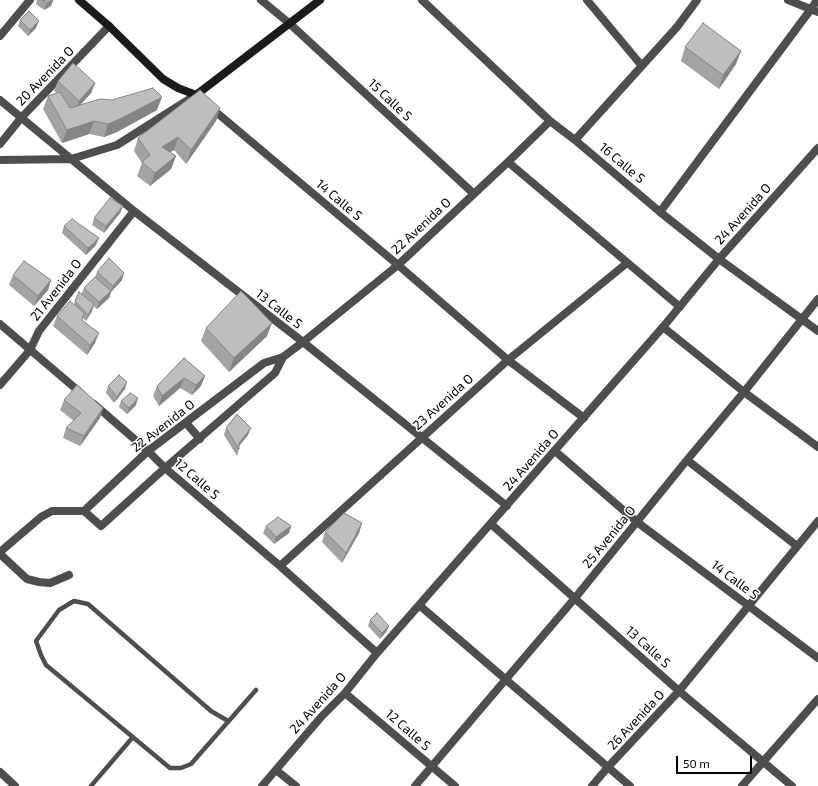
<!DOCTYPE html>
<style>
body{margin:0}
#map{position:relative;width:818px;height:786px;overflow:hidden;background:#fff;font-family:"Exo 2",sans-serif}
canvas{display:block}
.scale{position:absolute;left:676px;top:756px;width:76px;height:18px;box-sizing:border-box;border:2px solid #000;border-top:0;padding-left:5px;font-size:12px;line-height:14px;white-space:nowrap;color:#000;-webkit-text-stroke:3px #fff;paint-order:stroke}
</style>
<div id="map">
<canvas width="818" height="786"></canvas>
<div class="scale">50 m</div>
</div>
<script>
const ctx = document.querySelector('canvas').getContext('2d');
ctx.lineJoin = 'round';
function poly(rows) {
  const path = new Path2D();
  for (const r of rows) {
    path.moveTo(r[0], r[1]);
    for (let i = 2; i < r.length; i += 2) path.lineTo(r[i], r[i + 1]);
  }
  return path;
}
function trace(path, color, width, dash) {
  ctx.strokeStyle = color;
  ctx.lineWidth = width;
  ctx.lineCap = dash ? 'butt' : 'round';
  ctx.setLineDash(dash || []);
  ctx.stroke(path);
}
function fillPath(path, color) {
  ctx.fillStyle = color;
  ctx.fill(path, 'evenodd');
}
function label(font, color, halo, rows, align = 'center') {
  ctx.font = font + ' "Exo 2",sans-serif';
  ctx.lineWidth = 3;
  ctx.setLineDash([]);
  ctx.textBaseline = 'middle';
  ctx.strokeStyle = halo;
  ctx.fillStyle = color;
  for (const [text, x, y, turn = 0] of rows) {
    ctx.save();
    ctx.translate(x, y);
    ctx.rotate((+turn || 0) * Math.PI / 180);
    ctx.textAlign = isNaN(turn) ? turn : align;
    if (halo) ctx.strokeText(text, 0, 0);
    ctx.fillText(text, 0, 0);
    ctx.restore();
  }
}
trace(poly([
 [228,721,211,711,88,604,74,601,59,610,36,641,41,655,46,665,170,768,181,768,191,764,256,690],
 [91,786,133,737]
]), '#4e4e4e', 4.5);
trace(poly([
 [261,0,289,23,474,194],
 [422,0,550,121,575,140,660,212,719,259,818,331],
 [587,0,642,66],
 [788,0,818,12],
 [0,36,30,0],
 [0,100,134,211,303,342,507,506],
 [210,107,398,265,508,360,584,418],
 [575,140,677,27,697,0],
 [0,144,21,118,109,26],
 [0,160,71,159,117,145,188,100],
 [508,162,680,307],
 [660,212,811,9,817,0],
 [0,324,82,394],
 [663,327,744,392,818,447],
 [0,385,30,350,39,331,134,211],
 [94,404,148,451,165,468,280,566,377,653],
 [186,423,200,439],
 [555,451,637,522,818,658],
 [687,460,797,546],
 [84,511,148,451,264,363,283,357],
 [491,524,679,691,792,786],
 [0,552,41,517,52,511,84,511,101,526,165,468,275,373,283,357,303,342,398,265,508,162,550,121],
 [0,554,27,579,39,582,50,583,69,575],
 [280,566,508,360,627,263],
 [419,605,630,786],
 [345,693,455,786],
 [276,770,296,786],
 [0,772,15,786],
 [262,786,322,716,345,693,377,653,663,327,719,259,818,148],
 [415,786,575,598,687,460,744,392,818,299],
 [592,786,608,767,679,691,818,521],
 [742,786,818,699]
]), '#4e4e4e', 8);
trace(poly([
 [79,0,109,26,163,79,178,88,196,95,320,0]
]), '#1b1b1b', 8);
fillPath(poly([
 [37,0,53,0,51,6,44,10,36,4],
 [20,20,36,28,28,36,18,26],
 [685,47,741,51,736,64,719,89,681,61],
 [58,81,95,83,91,93,80,105,157,110,117,132,104,137,89,134,62,143,43,109,48,96,57,93,54,91],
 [220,108,216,121,186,164,174,150,170,152,176,156,171,169,150,186,137,176,142,163,134,151,138,138],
 [123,206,120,213,104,233,92,225,94,218],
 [64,226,96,245,86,255,62,233],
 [97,272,122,280,111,292,109,298,97,309,94,306,92,311,86,321,83,318,82,320,95,343,87,355,53,326,57,316,74,304,75,301,82,293,84,288,95,278],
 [13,275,51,280,48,290,34,306,9,285],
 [206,328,267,336,229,372,201,341],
 [184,358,201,386,192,395,180,388,159,406,153,396,157,386],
 [108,386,125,389,114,403,106,393],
 [64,400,100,418,80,446,63,438,66,428,74,421,60,410],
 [121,401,136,405,127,414,119,407],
 [226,428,248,435,239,446,239,449,237,456,224,435],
 [362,523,359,533,342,563,322,542,325,532],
 [266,526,291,526,289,533,274,544,263,533],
 [370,620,389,626,386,632,380,639,368,626]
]), '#a3a3a3');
fillPath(poly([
 [53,0,51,6,44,10,47,3],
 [39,21,36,28,28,36,30,30],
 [741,51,736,64,719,89,723,75],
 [95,83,91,93,75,111,79,101],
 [162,97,157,110,117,132,104,137,108,124],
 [220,108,216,121,186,164,191,150],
 [94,121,89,134,62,143,67,130],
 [178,137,174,150,157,161,162,147],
 [176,156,171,169,150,186,155,173],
 [123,206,120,213,104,233,106,226],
 [99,238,96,245,86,255,88,248],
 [124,273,122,280,111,292,109,298,97,309,99,302,111,291,113,286],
 [51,280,48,290,34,306,38,296],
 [94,304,92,311,86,321,88,315],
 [272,323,267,336,229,372,234,358],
 [99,333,95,343,87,355,90,345],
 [205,376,201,386,192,395,196,385],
 [184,378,180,388,159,406,162,396],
 [127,382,125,389,114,403,117,397],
 [138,398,136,405,127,414,129,408],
 [103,408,100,418,80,446,84,436],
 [251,428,248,435,238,447,239,443],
 [362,523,359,533,342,563,346,553],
 [291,526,289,533,274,544,276,537],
 [389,626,386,632,380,639,382,633]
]), '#858585');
const building = poly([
 [42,0,53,0,47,3,42,0],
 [29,11,39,21,30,30,20,20,29,11],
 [703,23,741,51,723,75,685,47,703,23],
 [73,63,95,83,79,101,58,81,73,63],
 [153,88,162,97,122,118,108,124,94,121,67,130,48,96,60,92,70,108,100,99,112,100,153,88],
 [200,90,220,108,191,150,178,137,162,147,176,156,155,173,142,162,150,155,138,138,200,90],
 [110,198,123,206,106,226,94,218,110,198],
 [72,219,99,238,88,248,64,226,72,219],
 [109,258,124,273,113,286,97,272,109,258],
 [24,261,51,280,38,296,13,275,24,261],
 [95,277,111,291,99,302,84,288,95,277],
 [241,291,272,323,234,358,206,328,241,291],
 [79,292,94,304,88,315,75,301,79,292],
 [70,301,84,313,82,320,99,333,90,345,57,316,70,301],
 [184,358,205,376,196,385,184,378,162,396,157,386,184,358],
 [119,375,127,382,117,397,108,386,119,375],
 [77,385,103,408,84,436,66,428,81,413,64,400,77,385],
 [130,393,138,398,129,408,121,401,130,393],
 [237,414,251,428,239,443,239,449,226,428,237,414],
 [344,513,362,523,346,553,325,532,344,513],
 [278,517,291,526,276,537,266,526,278,517],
 [377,613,389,626,382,633,370,620,377,613]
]);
fillPath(building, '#bebebe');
trace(building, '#858585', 1);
label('13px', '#000', '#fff', [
 ["20 Avenida O",45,76,-46],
 ["15 Calle S",390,100,43],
 ["16 Calle S",622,163,40],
 ["14 Calle S",339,200,40],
 ["24 Avenida O",743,214,-48],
 ["22 Avenida O",421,226,-43],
 ["21 Avenida O",56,290,-52],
 ["13 Calle S",279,309,38],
 ["23 Avenida O",443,402,-42],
 ["22 Avenida O",163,426,-38],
 ["24 Avenida O",531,460,-49],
 ["12 Calle S",197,479,41],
 ["25 Avenida O",609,537,-51],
 ["14 Calle S",735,580,37],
 ["13 Calle S",648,647,42],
 ["24 Avenida O",318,703,-48],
 ["26 Avenida O",636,720,-47],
 ["12 Calle S",408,730,41]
]);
</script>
